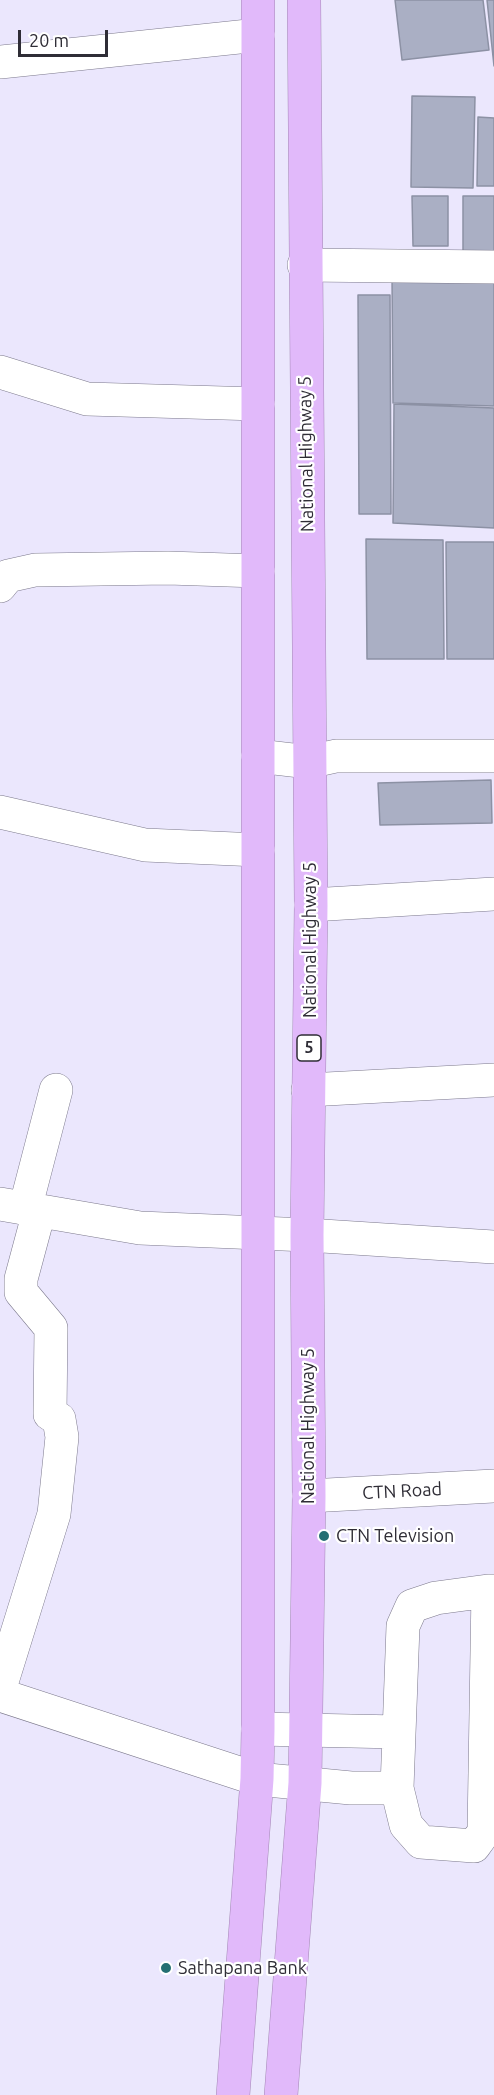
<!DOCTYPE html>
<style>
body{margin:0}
#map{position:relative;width:494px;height:2095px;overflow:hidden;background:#ebe7fd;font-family:Ubuntu,sans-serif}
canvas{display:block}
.scale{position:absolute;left:18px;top:30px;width:90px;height:27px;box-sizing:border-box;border:3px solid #2f2d36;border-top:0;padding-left:8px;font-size:18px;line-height:21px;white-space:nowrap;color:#2f2d36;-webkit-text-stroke:4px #fff;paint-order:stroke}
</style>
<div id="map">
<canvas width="494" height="2095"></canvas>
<div class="scale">20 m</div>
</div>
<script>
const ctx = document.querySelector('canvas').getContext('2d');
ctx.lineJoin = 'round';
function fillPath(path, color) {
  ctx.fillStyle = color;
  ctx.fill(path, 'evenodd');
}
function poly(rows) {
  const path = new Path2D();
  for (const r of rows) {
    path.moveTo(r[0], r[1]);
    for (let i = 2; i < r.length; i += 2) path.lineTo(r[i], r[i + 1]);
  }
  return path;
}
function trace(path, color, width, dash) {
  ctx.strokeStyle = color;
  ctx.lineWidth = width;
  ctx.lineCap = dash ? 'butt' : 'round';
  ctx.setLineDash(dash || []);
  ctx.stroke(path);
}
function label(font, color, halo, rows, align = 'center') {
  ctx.font = font + ' Ubuntu,sans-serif';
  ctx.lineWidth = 4.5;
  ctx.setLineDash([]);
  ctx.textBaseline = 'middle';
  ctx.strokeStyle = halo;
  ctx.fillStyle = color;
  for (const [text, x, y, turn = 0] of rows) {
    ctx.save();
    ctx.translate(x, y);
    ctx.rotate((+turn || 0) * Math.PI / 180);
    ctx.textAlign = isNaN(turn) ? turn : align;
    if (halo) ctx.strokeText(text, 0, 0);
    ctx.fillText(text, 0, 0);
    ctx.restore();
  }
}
const building = poly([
 [395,0,483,0,489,50,402,60,395,0],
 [487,0,494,0,494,66,487,0],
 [412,96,475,97,473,188,411,187,412,96],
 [478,117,494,118,494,186,477,186,478,117],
 [412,196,448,196,448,246,413,246,412,196],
 [463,196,494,196,494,251,463,251,463,196],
 [392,276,494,277,494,406,393,403,392,276],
 [358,295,390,295,391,514,359,514,358,295],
 [394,404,494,408,494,528,393,523,394,404],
 [366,539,443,540,444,659,367,659,366,539],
 [446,542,494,542,494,659,447,659,446,542],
 [491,780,492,823,380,825,378,783,491,780]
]);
fillPath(building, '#aaafc4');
trace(building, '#8c91a4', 1.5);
const minor = poly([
 [0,62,258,35],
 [304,265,494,267],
 [0,372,87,399,258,404],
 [0,586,8,576,35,570,168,568,258,571],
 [258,756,309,762,336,756,494,756],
 [0,812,145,845,258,850],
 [311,905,494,894],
 [308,1090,494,1080],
 [0,1204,140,1228,307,1235,494,1247],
 [25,1209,56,1090],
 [309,1496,494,1486],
 [488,1591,484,1832,474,1846,421,1842,406,1825,397,1788,403,1626,412,1606,436,1598,488,1591,494,1591],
 [0,1688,54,1514,62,1437,59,1419,50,1414,51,1328,21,1292,21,1279,39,1212],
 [0,1695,257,1779,351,1788,397,1788],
 [258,1729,398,1732]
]);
const highway = poly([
 [233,2095,257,1779,258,1729,258,0],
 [281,2095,305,1783,309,1496,307,1235,311,905,304,0]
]);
trace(minor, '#7c798c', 34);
trace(highway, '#a388b5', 34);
trace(minor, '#fff', 33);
trace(highway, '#e1b9fa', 33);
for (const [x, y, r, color] of [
 [324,1536,6,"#246f72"],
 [166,1968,6,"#246f72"]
]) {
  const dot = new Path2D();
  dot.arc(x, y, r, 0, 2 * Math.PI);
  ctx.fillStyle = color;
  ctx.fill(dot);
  trace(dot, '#fff', 2);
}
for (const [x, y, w] of [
 [309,1048,24]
]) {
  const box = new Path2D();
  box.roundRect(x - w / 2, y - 13, w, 26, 4.5);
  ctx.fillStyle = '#fff';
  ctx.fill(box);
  trace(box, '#2f2d36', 1.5);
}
label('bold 16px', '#2f2d36', null, [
 ["5",309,1048]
]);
label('18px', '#2f2d36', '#fff', [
 ["National Highway 5",306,454,-91],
 ["National Highway 5",310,940,-90],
 ["National Highway 5",308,1426,-90],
 ["CTN Road",402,1491,-3]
]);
label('18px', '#2f2d36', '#fff', [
 ["CTN Television",336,1536],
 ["Sathapana Bank",178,1968]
], 'left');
</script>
